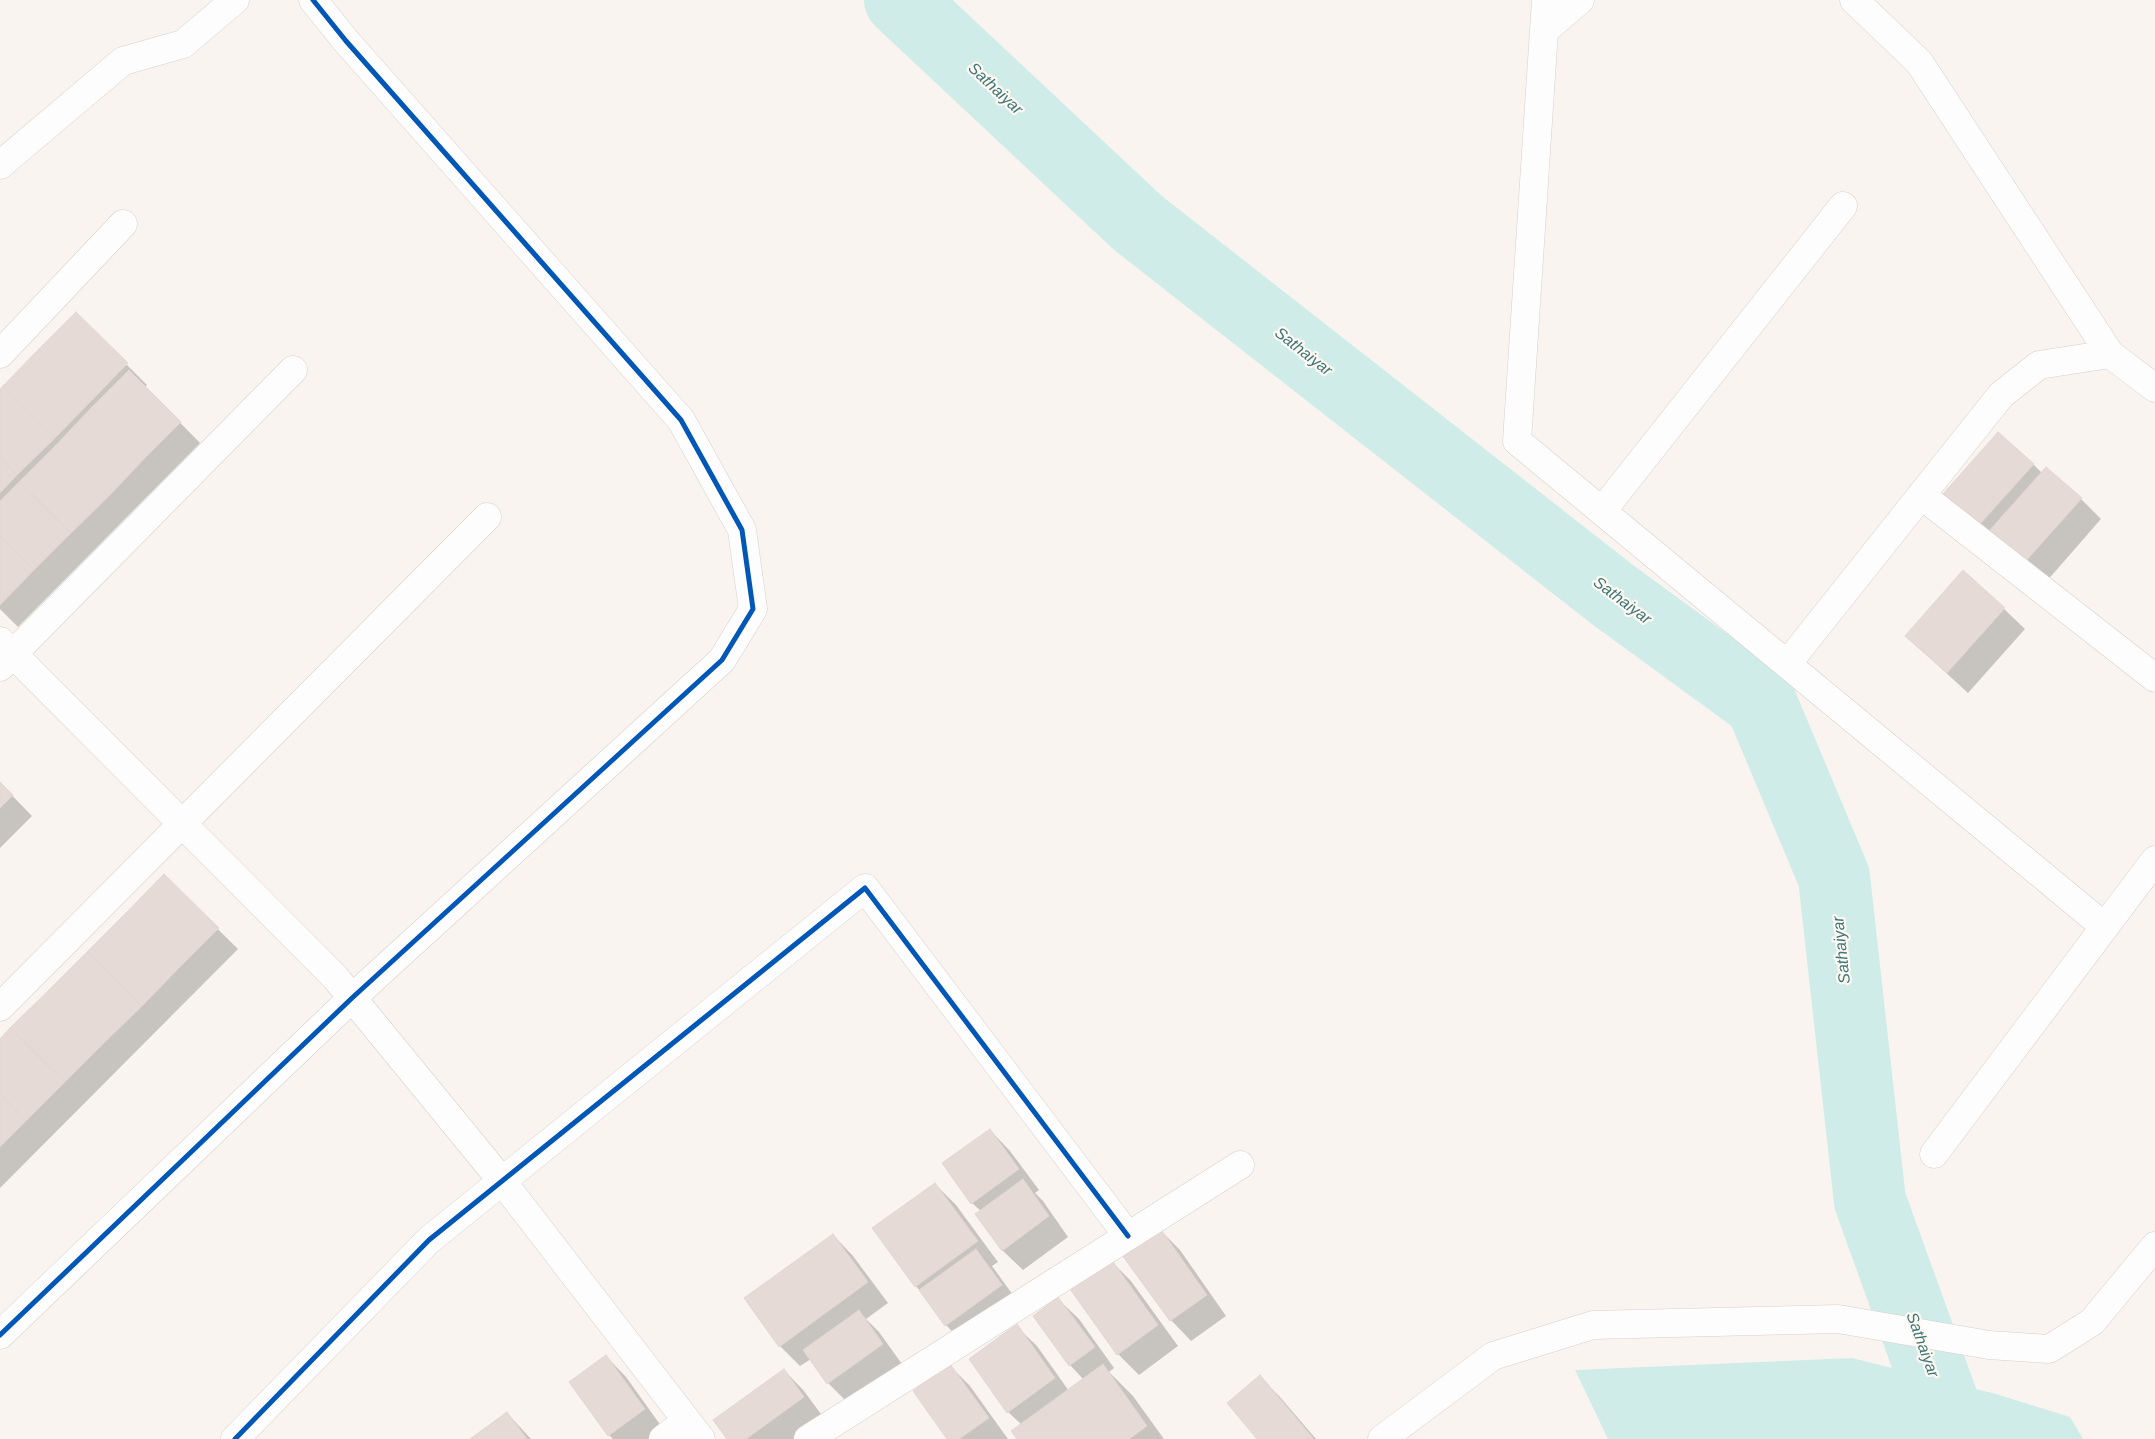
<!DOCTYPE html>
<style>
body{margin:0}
canvas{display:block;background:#f9f4ef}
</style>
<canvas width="2155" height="1439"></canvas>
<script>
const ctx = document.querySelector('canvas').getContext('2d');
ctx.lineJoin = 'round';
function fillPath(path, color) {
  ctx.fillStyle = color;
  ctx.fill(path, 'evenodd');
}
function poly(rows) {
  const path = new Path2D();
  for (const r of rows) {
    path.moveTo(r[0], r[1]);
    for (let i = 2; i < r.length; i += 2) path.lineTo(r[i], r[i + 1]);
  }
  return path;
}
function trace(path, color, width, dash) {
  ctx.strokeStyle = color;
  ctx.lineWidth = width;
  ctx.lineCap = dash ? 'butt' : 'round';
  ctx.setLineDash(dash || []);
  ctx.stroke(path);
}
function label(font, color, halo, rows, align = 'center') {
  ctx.font = font + ' Arial,sans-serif';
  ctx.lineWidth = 4.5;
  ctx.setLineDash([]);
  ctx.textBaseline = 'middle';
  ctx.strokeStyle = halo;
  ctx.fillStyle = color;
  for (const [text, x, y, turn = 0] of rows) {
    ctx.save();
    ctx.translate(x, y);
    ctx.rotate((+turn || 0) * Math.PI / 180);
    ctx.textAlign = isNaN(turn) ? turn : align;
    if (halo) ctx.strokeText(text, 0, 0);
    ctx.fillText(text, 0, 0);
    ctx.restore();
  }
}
fillPath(poly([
 [1852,1358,1996,1394,2070,1417,2083,1439,1608,1439,1575,1370]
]), '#cfece9');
fillPath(poly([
 [76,314,147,385,145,387,200,443,18,627,0,609,0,391],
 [2033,464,2042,473,2081,499,2101,519,2046,582,1965,514],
 [2004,609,2025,629,1968,693,1906,636],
 [0,783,32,816,0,848],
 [164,876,238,949,0,1188,0,1040],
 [990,1130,1010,1151,1039,1190,1035,1193,1043,1201,1068,1237,1023,1270,1002,1250,981,1211,972,1203],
 [935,1184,956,1205,998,1262,992,1266,1021,1306,966,1346,946,1325,916,1286],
 [1160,1230,1180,1250,1226,1316,1191,1341,1171,1320,1124,1255],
 [833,1235,853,1256,888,1303,866,1319,879,1332,902,1364,848,1403,828,1383,811,1359,800,1366,780,1346],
 [1111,1261,1131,1281,1178,1346,1139,1375,1118,1354,1072,1289],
 [1058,1299,1079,1319,1114,1368,1109,1372,1133,1396,1164,1439,1019,1439,1022,1425,1008,1412,1016,1326,1037,1346,1069,1391,1084,1380,1070,1365],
 [606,1356,626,1377,664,1430,652,1439,613,1439,609,1435],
 [950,1366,970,1386,1008,1439,948,1439],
 [784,1370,804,1391,824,1418,794,1439,728,1439],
 [1260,1377,1280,1397,1316,1439,1259,1439],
 [507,1413,531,1439,472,1439]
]), '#0003');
trace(poly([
 [900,0,1138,223,1613,595,1761,703,1834,877,1870,1201,1956,1439]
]), '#cfece9', 72);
const building = poly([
 [76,312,128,363,91,401,39,349,76,312],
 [39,349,91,401,55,438,3,386,39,349],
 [129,370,181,422,144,459,92,407,129,370],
 [3,386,55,438,17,475,0,457,0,389,3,386],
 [92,407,144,459,108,497,56,445,92,407],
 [1998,432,2034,464,1979,525,1943,494,1998,432],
 [56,445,108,497,71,533,19,482,56,445],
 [0,457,17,475,0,493,0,457],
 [2046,467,2082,498,2025,562,1989,531,2046,467],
 [19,482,71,533,34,570,0,536,0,501,19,482],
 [0,536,34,570,0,605,0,536],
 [1963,570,2005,608,1947,673,1905,636,1963,570],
 [0,782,13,795,0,808,0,782],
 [164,874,219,928,180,967,126,913,164,874],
 [126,913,180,967,142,1006,87,952,126,913],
 [87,952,142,1006,103,1044,49,990,87,952],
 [49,990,103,1044,65,1082,10,1028,49,990],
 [10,1028,65,1082,26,1121,0,1094,0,1039,10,1028],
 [0,1094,26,1121,0,1147,0,1094],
 [990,1129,1019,1169,971,1204,942,1163,990,1129],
 [1023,1179,1049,1216,1002,1251,975,1214,1023,1179],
 [935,1183,978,1241,915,1287,872,1228,935,1183],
 [1160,1228,1207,1295,1170,1321,1122,1255,1160,1228],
 [833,1234,868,1282,779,1347,744,1298,833,1234],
 [976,1249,1002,1285,945,1326,919,1290,976,1249],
 [1111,1259,1158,1325,1117,1355,1070,1289,1111,1259],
 [1058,1297,1095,1347,1069,1366,1033,1316,1058,1297],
 [859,1310,883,1344,827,1384,803,1350,859,1310],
 [1017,1324,1055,1378,1007,1413,969,1359,1017,1324],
 [606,1355,645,1409,608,1436,569,1382,606,1355],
 [950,1364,989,1418,959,1439,947,1439,913,1391,950,1364],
 [1103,1364,1147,1426,1129,1439,1017,1439,1011,1431,1103,1364],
 [784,1369,804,1397,746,1439,727,1439,713,1420,784,1369],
 [1260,1375,1313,1438,1312,1439,1257,1439,1227,1403,1260,1375],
 [507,1412,527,1439,470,1439,507,1412]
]);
fillPath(building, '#e6dad6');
trace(building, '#e2d6d1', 1);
const minor = poly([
 [1546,0,1517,441,2105,927],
 [1854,0,1919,62,2110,354],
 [1545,30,1580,0],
 [0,165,123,61,183,44,235,0],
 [0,354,123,224],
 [1921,495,2155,678],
 [1602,511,1843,206],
 [0,641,335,977,502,1181,701,1439],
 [1787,664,2001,395,2039,365,2110,354,2155,388],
 [0,667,293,370],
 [0,1007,487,517],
 [1934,1154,2155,860],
 [0,1335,352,998,722,660,753,609,742,530,681,420,346,41,313,0],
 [235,1439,429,1240,865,888,1128,1236],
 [663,1439,687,1421],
 [808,1439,1240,1165],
 [1382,1439,1493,1356,1593,1325,1838,1319,1989,1345,2049,1349,2092,1322,2155,1246]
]);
trace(minor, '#d8cfcc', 29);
trace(minor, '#fefdfd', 28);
trace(poly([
 [0,1335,352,998,722,660,753,609,742,530,681,420,346,41,313,0],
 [235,1439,429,1240,865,888,1128,1236]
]), '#0057b8', 5);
label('italic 16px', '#3b7777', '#fff7f2', [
 ["Sathaiyar",995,89,43],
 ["Sathaiyar",1303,352,38],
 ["Sathaiyar",1622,601,37],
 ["Sathaiyar",1842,950,-96],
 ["Sathaiyar",1922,1345,70]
]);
</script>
